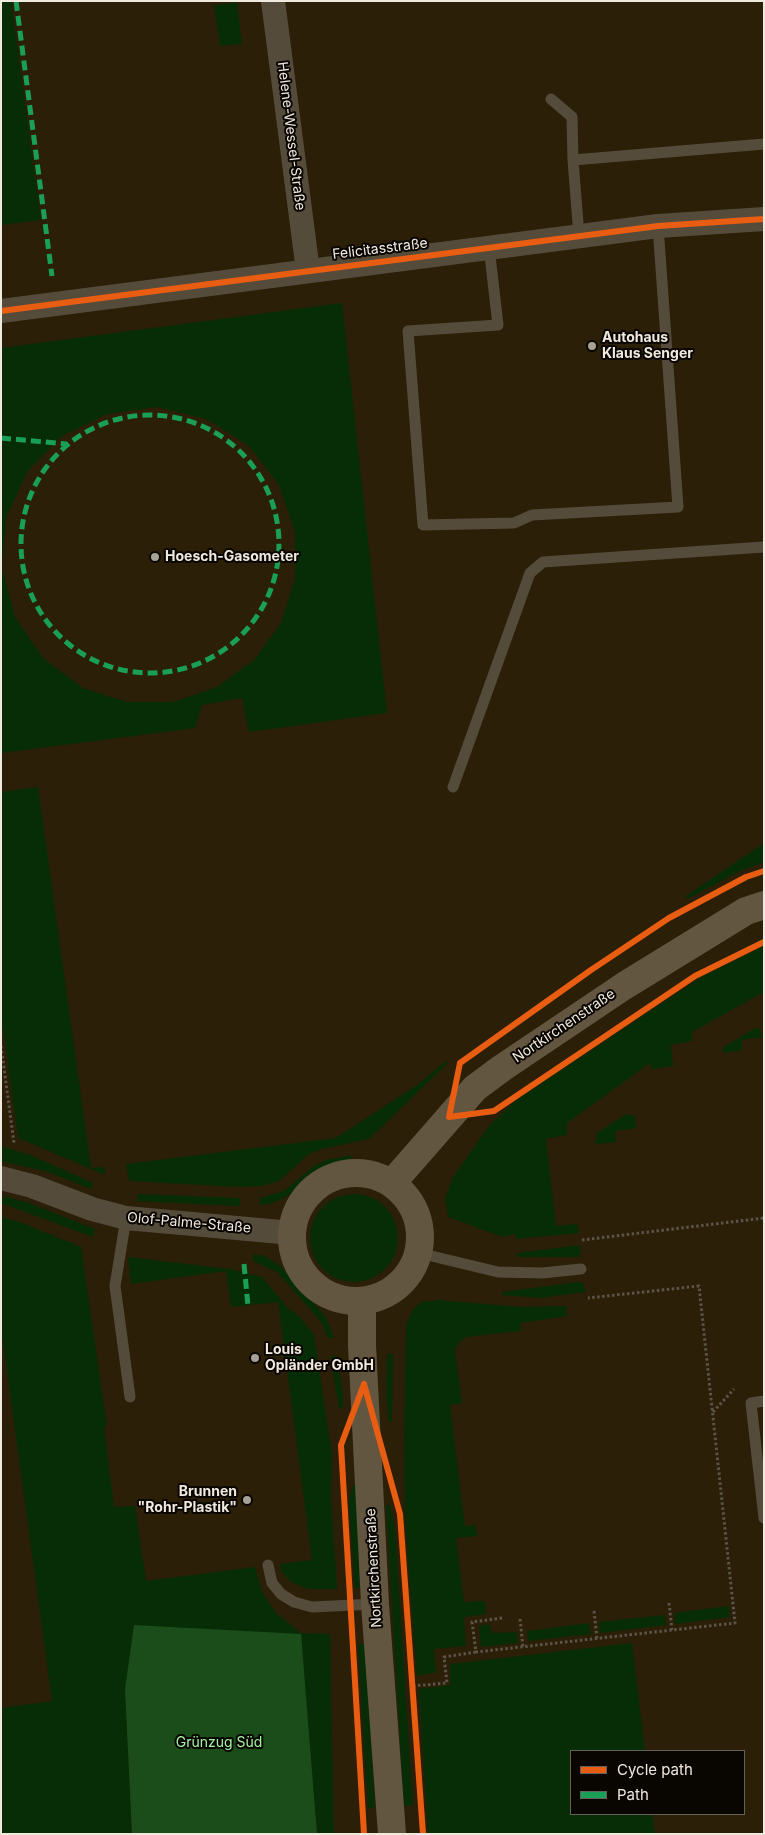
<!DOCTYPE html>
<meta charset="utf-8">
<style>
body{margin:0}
#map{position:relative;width:765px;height:1835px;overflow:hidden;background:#1d170d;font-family:Inter,sans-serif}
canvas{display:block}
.frame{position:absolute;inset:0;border:2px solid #f0e9de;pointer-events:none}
.legend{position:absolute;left:570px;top:1750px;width:175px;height:65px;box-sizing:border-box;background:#090501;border:1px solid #656059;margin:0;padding:6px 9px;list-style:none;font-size:15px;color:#f0e9de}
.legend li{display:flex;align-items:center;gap:10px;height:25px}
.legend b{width:25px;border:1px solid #656059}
</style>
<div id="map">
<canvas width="765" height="1835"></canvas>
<div class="frame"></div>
<ul class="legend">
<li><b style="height:6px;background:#e95d12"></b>Cycle path</li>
<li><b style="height:6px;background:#1a9f57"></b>Path</li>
</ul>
</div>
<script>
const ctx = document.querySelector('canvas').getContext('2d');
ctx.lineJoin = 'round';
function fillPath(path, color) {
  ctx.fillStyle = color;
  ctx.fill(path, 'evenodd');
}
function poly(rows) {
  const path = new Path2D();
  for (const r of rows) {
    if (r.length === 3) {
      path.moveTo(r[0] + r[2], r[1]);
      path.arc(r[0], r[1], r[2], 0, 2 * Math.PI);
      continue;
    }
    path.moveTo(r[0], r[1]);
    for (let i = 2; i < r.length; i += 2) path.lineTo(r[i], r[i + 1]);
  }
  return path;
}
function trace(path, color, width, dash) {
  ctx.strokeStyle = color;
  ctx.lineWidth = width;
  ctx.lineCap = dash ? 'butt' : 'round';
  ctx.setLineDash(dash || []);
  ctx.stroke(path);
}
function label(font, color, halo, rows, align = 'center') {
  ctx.font = font + ' Inter,sans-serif';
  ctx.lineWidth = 4;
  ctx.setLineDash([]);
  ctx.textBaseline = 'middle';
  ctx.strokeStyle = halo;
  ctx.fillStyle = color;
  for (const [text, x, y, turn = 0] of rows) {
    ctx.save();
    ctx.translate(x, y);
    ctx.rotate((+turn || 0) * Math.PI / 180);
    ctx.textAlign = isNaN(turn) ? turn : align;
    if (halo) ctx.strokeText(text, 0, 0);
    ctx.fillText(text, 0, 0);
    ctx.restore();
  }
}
fillPath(poly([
 [1,1,764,1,764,1834,1,1834],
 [571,1751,744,1751,744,1814,571,1814]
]), '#2b1f08');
fillPath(poly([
 [1,1,11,1,41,220,1,225],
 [237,3,242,44,220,46,214,5],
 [342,303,387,713,249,732,242,698,202,705,195,728,1,753,1,348],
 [157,407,206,419,248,445,279,485,295,532,295,579,281,623,254,660,217,687,173,702,127,702,83,688,43,658,15,617,2,568,6,518,27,472,62,436,107,414],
 [38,787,91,1168,104,1167,105,1175,18,1138,1,1012,1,792],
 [764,843,764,862,742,870,687,899,686,896],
 [764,946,764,992,692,1032,692,1041,671,1045,673,1066,652,1069,650,1063,567,1123,567,1135,546,1139,556,1226,577,1224,579,1233,516,1239,515,1234,502,1237,448,1217,445,1199,453,1177,489,1126,516,1100,701,977],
 [755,1028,759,1028,762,1037,742,1040,742,1050,724,1053,722,1051,724,1047],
 [446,1061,448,1063,369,1139,322,1149,309,1154,279,1181,262,1186,240,1187,129,1181,126,1164,336,1138,417,1085],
 [626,1114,635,1116,636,1128,615,1131,616,1142,595,1144,597,1133],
 [1,1146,33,1156,93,1183,91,1189,48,1172,1,1161],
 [351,1155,352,1163,328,1166,317,1172,288,1196,270,1204,259,1205,260,1198,284,1191,314,1166,326,1160],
 [138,1194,240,1198,240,1206,137,1201],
 [354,1238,44],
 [4,1196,29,1203,95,1229,93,1237,1,1203],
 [1,1217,20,1222,81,1247,107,1426,104,1427,114,1507,135,1506,146,1581,255,1567,262,1592,276,1613,301,1633,330,1634,334,1834,317,1834,300,1634,125,1689,132,1834,1,1834,1,1708,52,1701,1,1327],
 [580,1245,581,1252,578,1257,517,1257,517,1253],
 [253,1254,265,1256,281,1266,326,1317,334,1338,327,1338,323,1325,309,1308,277,1272,253,1261],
 [128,1257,230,1269,262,1277,288,1308,301,1318,314,1335,332,1455,331,1497,337,1589,307,1589,291,1582,282,1573,280,1564,312,1560,278,1302,231,1307,226,1271,131,1284],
 [578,1282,583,1283,586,1292,539,1298,502,1295,502,1292],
 [438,1300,521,1307,566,1306,567,1316,521,1323,521,1331,466,1337,459,1342,455,1351,462,1403,450,1405,465,1526,476,1525,477,1536,456,1538,464,1602,485,1601,486,1614,464,1617,466,1646,434,1649,436,1672,417,1676,405,1518,404,1437,406,1325,412,1311,421,1302],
 [387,1354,393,1354,392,1422,389,1422,386,1396],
 [330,1356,337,1356,343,1395,343,1408,339,1408],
 [356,1485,362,1588,355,1588,349,1501,352,1486],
 [386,1505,390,1505,395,1529,413,1805,404,1806],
 [729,1606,730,1617,675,1624,674,1613],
 [665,1615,666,1625,600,1633,599,1622],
 [589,1623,591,1634,528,1641,527,1631],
 [489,1624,493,1633,517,1632,518,1643,481,1647,479,1626],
 [632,1643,645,1751,571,1751,571,1814,653,1814,655,1834,428,1834,419,1689,450,1685,450,1664],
 [358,1644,365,1644,375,1808,368,1808]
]), '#072d07');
fillPath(poly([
 [134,1625,301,1634,317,1834,132,1834,125,1689]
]), '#1a4d19');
trace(poly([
 [1,1046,14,1143],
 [582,1240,764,1218],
 [713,1412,734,1389],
 [669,1603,672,1630],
 [594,1611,597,1639],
 [502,1618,472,1622,476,1652,735,1623,699,1286,588,1298],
 [520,1619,523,1647],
 [413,1686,447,1683,444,1657,476,1652]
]), '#5c5448', 3, [2.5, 2.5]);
trace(poly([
 [551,99,572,117,573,160],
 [579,236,573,160,764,144],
 [489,247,498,325,408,331,423,525,514,523,532,515,678,507,658,226],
 [453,787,530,573,543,562,764,547],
 [126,1218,115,1286,130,1397],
 [419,1253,498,1272,542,1273,581,1269],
 [764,1401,751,1403,764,1518],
 [268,1565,272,1583,281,1594,294,1602,312,1607,375,1604]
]), '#554b3b', 11);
trace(poly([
 [273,1,308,271],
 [1,311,658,226,764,219],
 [1,1178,32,1186,92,1209,126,1218,292,1233]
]), '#554b3b', 24);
trace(poly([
 [356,1237,64],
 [392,1183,475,1088,502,1068,624,986,746,911,764,905],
 [362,1302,362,1345,375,1604,392,1834]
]), '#625641', 28);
trace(poly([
 [16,1,52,276],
 [150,544,129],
 [1,438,67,444],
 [244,1264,248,1306]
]), '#1a9f57', 5, [10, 5]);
trace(poly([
 [1,311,658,226,764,219],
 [764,871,746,877,669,918,591,970,460,1063,449,1117,494,1111,695,976,764,942],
 [364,1384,400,1514,423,1834],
 [364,1834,341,1445,364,1384]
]), '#e95d12', 6);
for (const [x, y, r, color] of [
 [592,346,5,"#a6a095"],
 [155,557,5,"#a6a095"],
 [255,1358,5,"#a6a095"],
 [247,1500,5,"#a6a095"]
]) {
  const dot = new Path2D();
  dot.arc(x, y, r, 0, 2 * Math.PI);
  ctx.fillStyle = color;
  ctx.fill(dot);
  trace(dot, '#090501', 2);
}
label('14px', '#f0e9de', '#090501', [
 ["Helene-Wessel-Straße",291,136,83],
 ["Felicitasstraße",380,249,-7],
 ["Nortkirchenstraße",564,1026,-34],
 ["Olof-Palme-Straße",189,1223,5],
 ["Nortkirchenstraße",374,1568,-93]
]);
label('bold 14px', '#f0e9de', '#090501', [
 ["Autohaus",602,338],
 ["Klaus Senger",602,354],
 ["Hoesch-Gasometer",165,557],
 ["Louis",265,1350],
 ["Opländer GmbH",265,1366],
 ["Brunnen",237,1492,"right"],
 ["\"Rohr-Plastik\"",237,1508,"right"]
], 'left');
label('14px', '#a4f5a1', '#090501', [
 ["Grünzug Süd",219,1743]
]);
</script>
